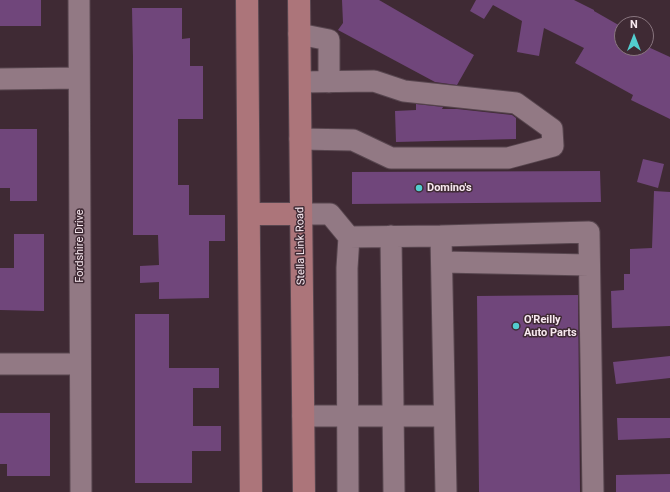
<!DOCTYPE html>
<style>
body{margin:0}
#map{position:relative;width:670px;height:492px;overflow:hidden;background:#3f2a34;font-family:Roboto,sans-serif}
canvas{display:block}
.north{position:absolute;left:614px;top:16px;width:40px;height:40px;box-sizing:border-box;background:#3f2a34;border:1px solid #89767f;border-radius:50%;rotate:0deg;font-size:11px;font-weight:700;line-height:16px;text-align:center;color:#f8e9f0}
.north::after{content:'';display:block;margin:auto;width:14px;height:18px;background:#52cdcf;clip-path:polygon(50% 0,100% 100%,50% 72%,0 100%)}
</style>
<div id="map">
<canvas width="670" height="492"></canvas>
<div class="north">N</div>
</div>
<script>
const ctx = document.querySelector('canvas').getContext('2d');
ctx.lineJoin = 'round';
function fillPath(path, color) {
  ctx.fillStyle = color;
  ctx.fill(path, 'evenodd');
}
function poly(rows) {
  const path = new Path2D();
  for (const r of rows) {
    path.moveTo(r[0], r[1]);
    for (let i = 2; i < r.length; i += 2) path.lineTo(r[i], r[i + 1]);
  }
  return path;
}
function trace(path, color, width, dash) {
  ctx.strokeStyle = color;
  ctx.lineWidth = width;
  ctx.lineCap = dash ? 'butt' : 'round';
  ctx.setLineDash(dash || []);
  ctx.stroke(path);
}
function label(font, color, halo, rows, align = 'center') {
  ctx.font = font + ' Roboto,sans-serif';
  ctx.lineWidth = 3;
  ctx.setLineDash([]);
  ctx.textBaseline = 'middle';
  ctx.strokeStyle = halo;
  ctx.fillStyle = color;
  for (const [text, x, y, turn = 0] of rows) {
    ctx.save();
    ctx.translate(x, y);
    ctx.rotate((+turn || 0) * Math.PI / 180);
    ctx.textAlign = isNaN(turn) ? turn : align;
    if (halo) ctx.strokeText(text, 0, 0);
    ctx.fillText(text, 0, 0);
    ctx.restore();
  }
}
fillPath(poly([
 [0,0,41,0,41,26,0,26],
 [342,0,379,0,474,55,457,85,435,82,338,30,343,23],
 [476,0,574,0,594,10,594,11,622,27,622,48,646,48,646,46,670,57,670,119,631,100,633,95,575,63,584,48,544,28,539,56,517,52,522,21,493,5,484,19,470,11],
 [132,8,182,8,182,39,190,38,190,66,203,66,203,119,178,119,178,185,189,185,189,215,225,215,225,241,209,241,209,298,159,299,159,282,140,283,140,266,159,265,158,235,133,235,133,57],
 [416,104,443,107,442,109,457,109,512,115,516,118,516,139,396,142,395,111,416,110],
 [0,129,37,129,37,201,10,201,10,188,0,188],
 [643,159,664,164,658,188,637,182],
 [600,171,601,202,352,204,352,172],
 [654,191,670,192,670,326,612,328,611,291,624,290,624,274,630,274,630,249,652,248],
 [14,234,44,234,44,311,0,310,0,268,14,268],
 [578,295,580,492,479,492,477,296],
 [135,314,169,314,169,368,219,368,219,388,193,388,193,426,221,426,221,451,192,451,192,483,135,483],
 [670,356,670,378,616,384,613,362],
 [0,413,50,413,50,476,7,476,7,464,0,464],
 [617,418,670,418,670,438,618,440],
 [670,474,670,492,616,492,616,475]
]), '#70467b');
const minor = poly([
 [79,0,81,492],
 [299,34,329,40,329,82],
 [0,79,79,78],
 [300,82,374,81,404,91,516,103,552,129,553,146,508,158,391,158,353,140,300,139],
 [301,214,330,214,349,237,441,236,446,492],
 [391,236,394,492],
 [441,236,589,232,593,492],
 [442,262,589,265],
 [0,364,80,364],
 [303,416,444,416],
 [348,492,347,268,349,237]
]);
const major = poly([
 [247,0,251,492],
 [299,0,304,492],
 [249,214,301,214]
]);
trace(minor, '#58464f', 23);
trace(major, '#58464f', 24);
trace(minor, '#927984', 21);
trace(major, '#ac757a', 22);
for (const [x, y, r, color] of [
 [419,188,4,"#52cdcf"],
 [516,326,4,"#52cdcf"]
]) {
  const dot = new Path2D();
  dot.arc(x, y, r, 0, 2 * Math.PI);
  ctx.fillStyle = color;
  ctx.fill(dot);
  trace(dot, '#3f2a34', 1.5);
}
label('bold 11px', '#f8e9f0', '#3f2a34', [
 ["Domino's",427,188],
 ["O'Reilly",524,320],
 ["Auto Parts",524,333]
], 'left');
label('11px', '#f8e9f0', '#3f2a34', [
 ["Fordshire Drive",80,246,-90],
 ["Stella Link Road",301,246,-91]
]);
</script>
